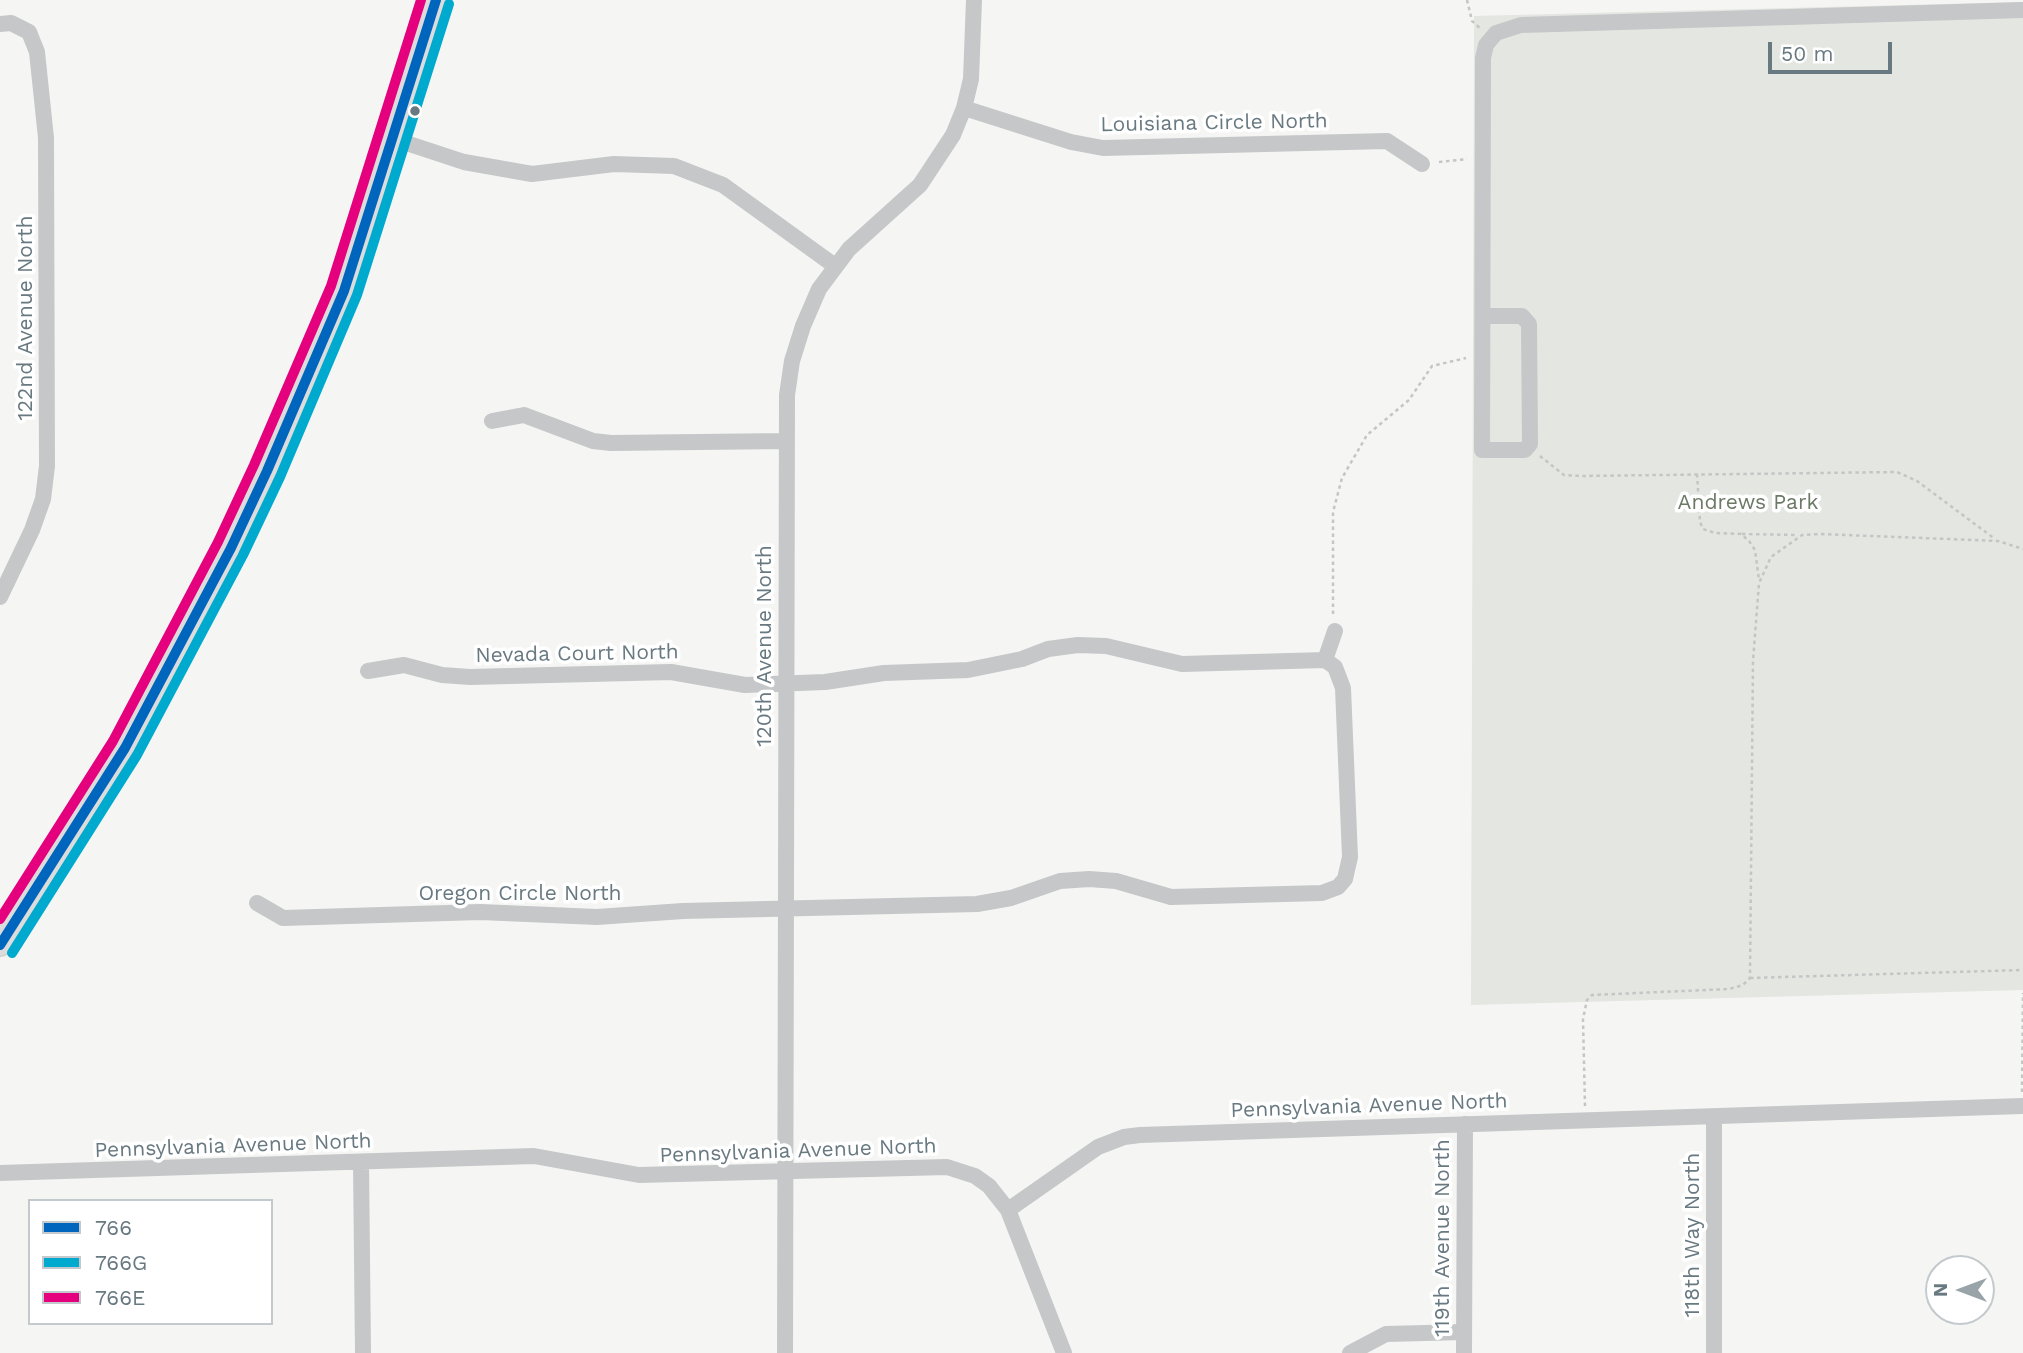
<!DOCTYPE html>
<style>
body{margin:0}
#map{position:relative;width:2023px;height:1353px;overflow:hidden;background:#f5f5f4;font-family:"Work Sans",sans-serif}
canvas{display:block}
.legend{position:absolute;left:28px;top:1199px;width:245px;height:126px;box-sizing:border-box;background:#fff;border:2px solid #c3c9cd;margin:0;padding:9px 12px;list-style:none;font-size:21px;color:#687981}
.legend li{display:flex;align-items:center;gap:14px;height:35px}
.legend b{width:35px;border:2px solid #c3c9cd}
.north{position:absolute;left:1925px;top:1255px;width:70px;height:70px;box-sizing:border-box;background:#fff;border:2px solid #c3c9cd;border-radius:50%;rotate:270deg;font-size:19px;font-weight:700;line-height:28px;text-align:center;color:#687981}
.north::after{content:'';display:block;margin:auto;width:24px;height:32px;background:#99a4a9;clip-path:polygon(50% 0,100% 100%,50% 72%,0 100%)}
.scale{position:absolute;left:1768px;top:42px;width:124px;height:32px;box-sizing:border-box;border:4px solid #687981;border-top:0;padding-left:9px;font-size:21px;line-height:24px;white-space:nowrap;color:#687981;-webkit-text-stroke:5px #fff;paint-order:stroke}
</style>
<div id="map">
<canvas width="2023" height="1353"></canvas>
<ul class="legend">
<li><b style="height:9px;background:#0065bd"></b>766</li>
<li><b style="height:9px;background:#00a9ce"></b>766G</li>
<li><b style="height:9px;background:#e5007d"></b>766E</li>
</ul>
<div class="north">N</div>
<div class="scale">50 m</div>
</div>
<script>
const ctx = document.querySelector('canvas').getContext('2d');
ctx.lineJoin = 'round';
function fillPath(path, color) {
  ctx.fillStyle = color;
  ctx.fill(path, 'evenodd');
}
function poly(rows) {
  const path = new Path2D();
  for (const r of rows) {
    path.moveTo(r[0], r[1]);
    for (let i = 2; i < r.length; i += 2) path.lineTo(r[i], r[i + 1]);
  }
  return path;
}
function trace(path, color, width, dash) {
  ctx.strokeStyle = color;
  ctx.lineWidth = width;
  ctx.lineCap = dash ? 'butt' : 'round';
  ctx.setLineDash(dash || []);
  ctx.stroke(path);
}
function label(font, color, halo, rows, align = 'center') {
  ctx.font = font + ' "Work Sans",sans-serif';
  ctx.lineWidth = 7;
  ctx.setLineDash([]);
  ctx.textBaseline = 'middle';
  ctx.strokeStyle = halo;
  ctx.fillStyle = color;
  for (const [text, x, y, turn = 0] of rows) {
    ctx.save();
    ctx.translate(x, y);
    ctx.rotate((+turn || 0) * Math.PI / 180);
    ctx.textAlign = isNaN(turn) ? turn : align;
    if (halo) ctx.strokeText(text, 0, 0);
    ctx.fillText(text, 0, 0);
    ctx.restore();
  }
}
fillPath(poly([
 [2023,2,2023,990,1471,1005,1474,16]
]), '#e4e6e1');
const major = poly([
 [0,945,125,748,231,548,267,471,344,291,436,0]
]);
trace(major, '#d0d1d1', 24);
trace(poly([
 [1467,0,1472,21,1481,29],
 [1439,162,1467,159],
 [1540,456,1564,475,1582,476,1897,472,1917,481,1995,539],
 [1697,474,1700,522,1703,529,1715,533,1741,534,1749,541,1755,550,1759,580],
 [1742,534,1798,535],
 [1333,614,1333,512,1342,478,1367,435,1409,400,1432,366,1466,358],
 [1750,978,2023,970],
 [2022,1092,2023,993],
 [1585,1106,1583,1019,1587,1000,1592,995,1729,989,1743,985,1750,978,1753,661,1759,583,1771,557,1802,535,1821,534,1998,541,2023,549]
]), '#c4c5c5', 2.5, [3.5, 3.5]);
trace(poly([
 [0,24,11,23,29,32,37,52,46,138,47,466,43,499,32,530,0,597],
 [964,108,1071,142,1103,148,1387,141,1422,164],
 [394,139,464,162,532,174,614,164,674,166,723,185,835,266],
 [1483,316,1522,316,1529,324,1530,444,1525,450,1482,450,1483,58,1486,45,1496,33,1521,25,2023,10],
 [492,421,524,415,593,441,611,443,786,441],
 [368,671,404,665,442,675,470,677,671,672,745,685,825,682,884,673,968,670,1022,659,1048,649,1078,645,1106,646,1182,664,1325,660],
 [257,903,283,918,480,912,597,917,683,911,977,904,1011,898,1060,881,1089,879,1116,881,1171,897,1322,893,1338,887,1345,879,1350,857,1343,688,1335,667,1325,660,1335,631],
 [361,1162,363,1353],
 [0,1173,534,1156,639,1175,947,1167,975,1176,989,1186,1008,1210,1064,1353],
 [1008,1210,1098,1147,1124,1137,1140,1135,2023,1106],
 [785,1353,787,395,792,361,803,326,819,289,849,249,920,185,953,135,964,108,971,79,974,0],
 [1350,1353,1386,1334,1464,1332],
 [1464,1353,1465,1124],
 [1714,1353,1714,1117]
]), '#c5c7c8', 16);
trace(major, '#dcdcdd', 21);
trace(poly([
 [0,945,125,748,231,548,267,471,344,291,436,0]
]), '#0065bd', 10);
trace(poly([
 [12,953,137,755,243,555,280,477,357,295,449,4]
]), '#00a9ce', 10);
trace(poly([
 [0,919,113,741,218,542,254,465,331,286,421,0]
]), '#e5007d', 10);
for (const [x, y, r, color] of [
 [415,111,6,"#687981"]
]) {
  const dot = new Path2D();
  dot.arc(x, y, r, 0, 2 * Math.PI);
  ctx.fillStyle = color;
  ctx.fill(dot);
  trace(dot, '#fff', 2.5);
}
label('21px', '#687981', '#fff', [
 ["Louisiana Circle North",1214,123,-1],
 ["122nd Avenue North",26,318,-90],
 ["120th Avenue North",765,646,-90],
 ["Nevada Court North",577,654,-1],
 ["Oregon Circle North",520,894],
 ["Pennsylvania Avenue North",1369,1106,-2],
 ["Pennsylvania Avenue North",233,1146,-2],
 ["Pennsylvania Avenue North",798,1151,-2],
 ["118th Way North",1693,1235,-90],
 ["119th Avenue North",1443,1238,-90]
]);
label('21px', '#6c7966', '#fff', [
 ["Andrews Park",1748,503]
]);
</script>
